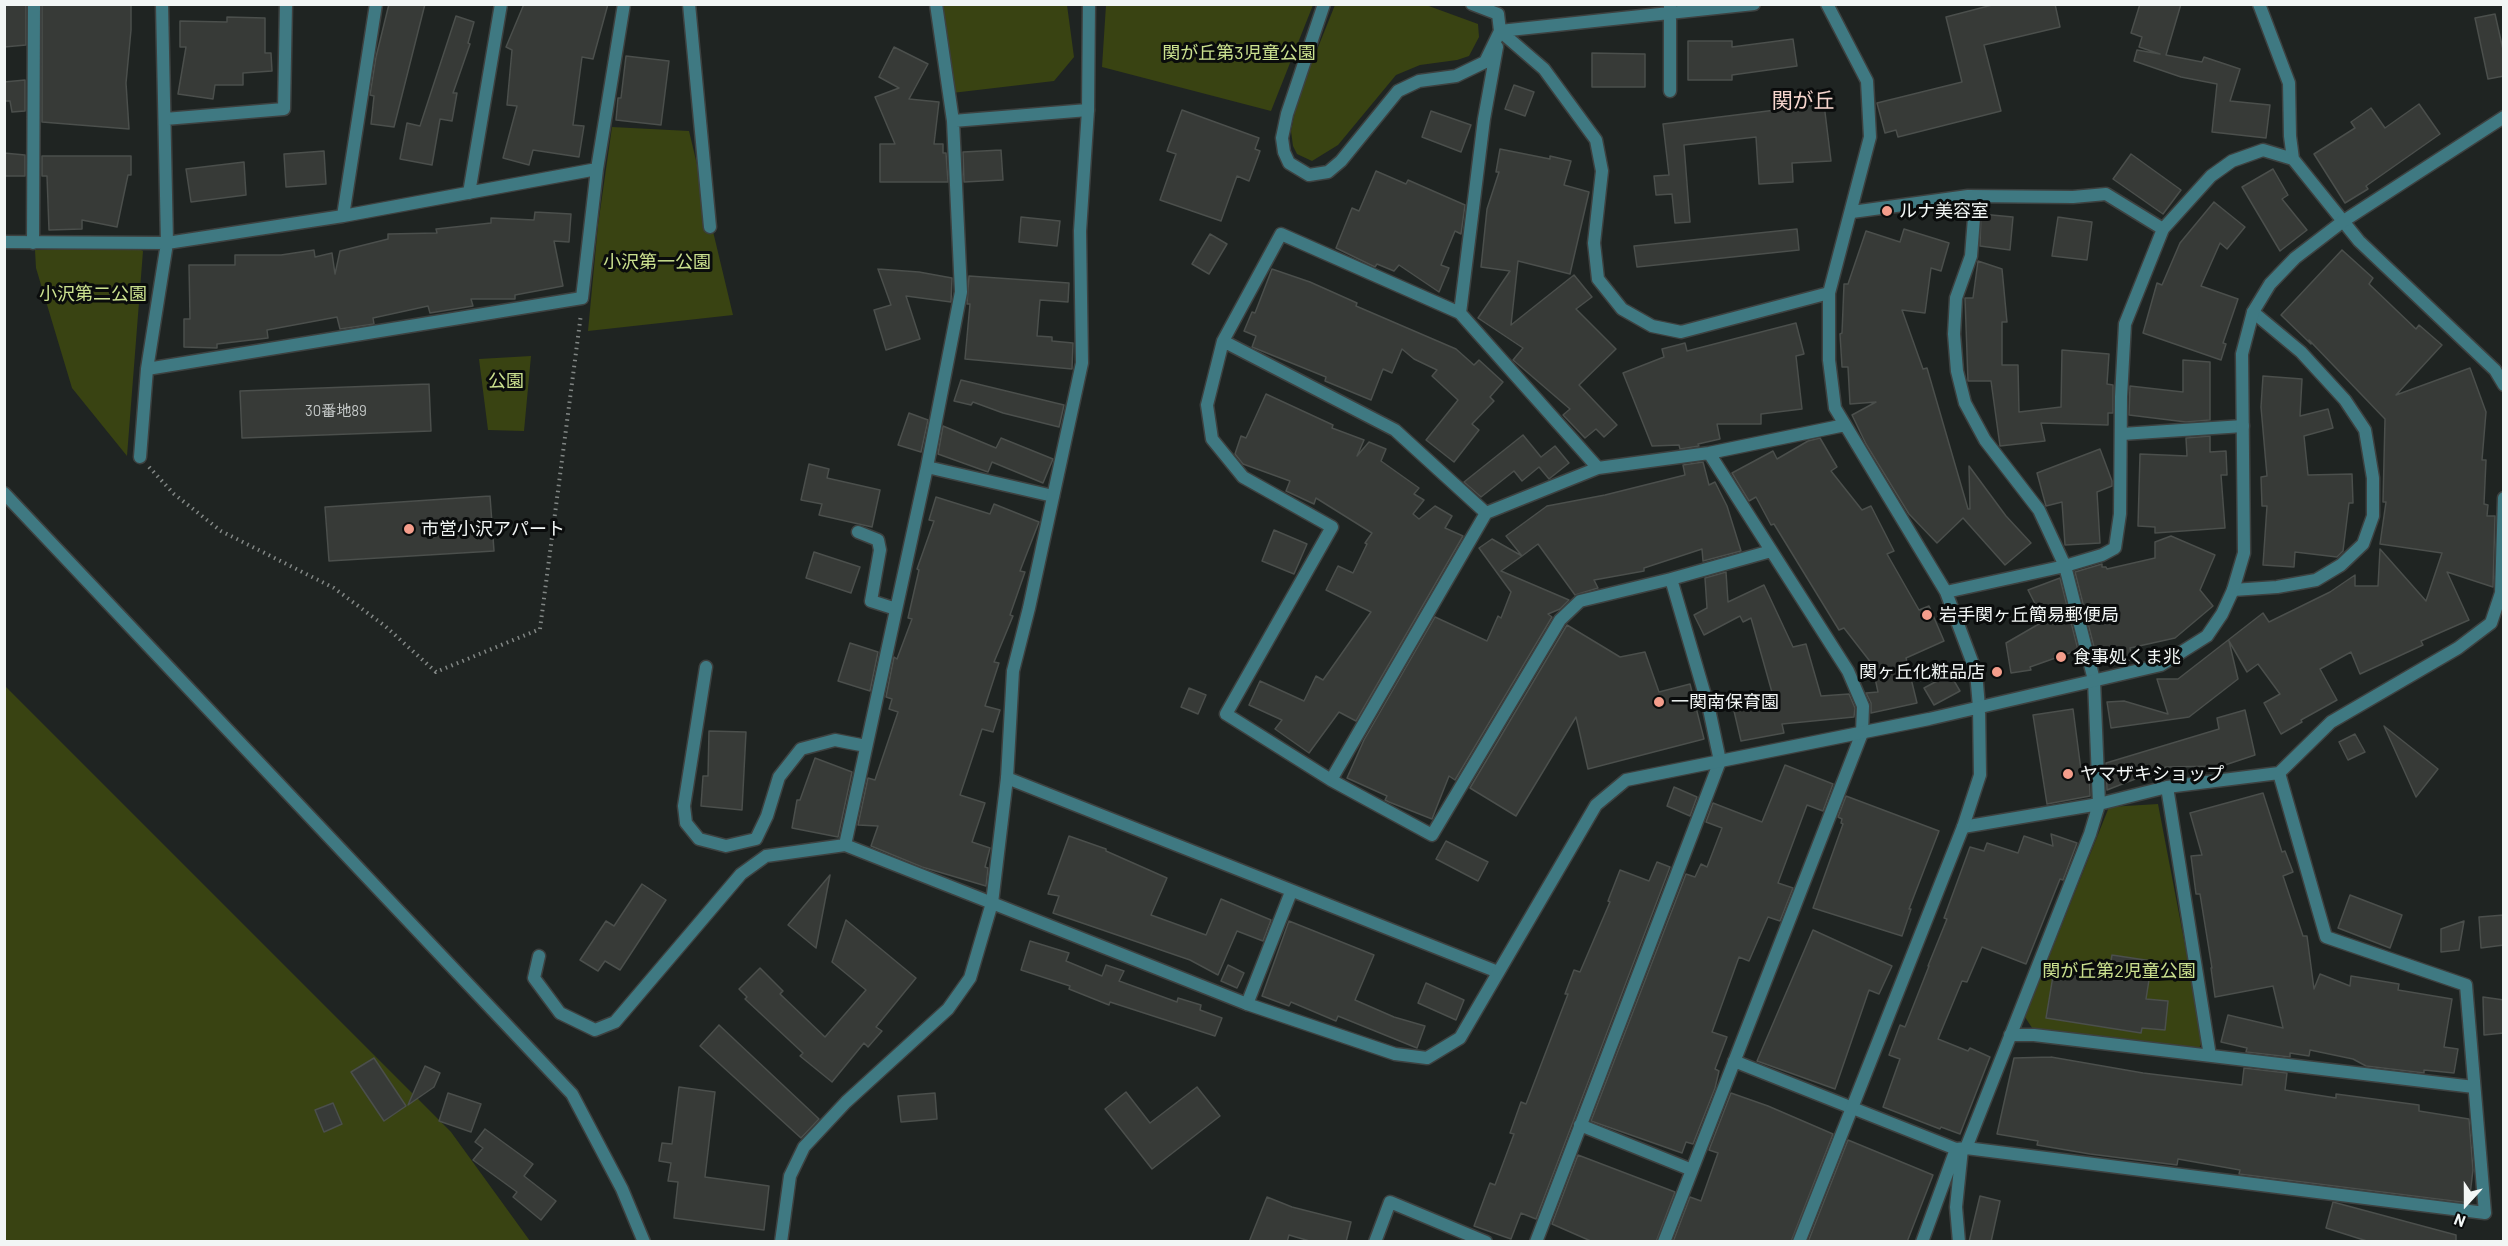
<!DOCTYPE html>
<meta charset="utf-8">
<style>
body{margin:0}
#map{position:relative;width:2508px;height:1246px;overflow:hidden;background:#1f2422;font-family:Barlow,sans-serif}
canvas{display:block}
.frame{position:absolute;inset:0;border:6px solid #f2f6f5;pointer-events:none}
.north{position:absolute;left:2436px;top:1174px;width:60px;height:60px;-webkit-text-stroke:4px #0a0c0c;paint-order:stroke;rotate:201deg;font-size:16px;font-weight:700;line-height:24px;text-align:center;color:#f2f6f5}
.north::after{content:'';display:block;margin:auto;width:21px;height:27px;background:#f2f6f5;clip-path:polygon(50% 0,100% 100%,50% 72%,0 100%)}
</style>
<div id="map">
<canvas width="2508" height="1246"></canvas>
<div class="frame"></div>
<div class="north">N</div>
</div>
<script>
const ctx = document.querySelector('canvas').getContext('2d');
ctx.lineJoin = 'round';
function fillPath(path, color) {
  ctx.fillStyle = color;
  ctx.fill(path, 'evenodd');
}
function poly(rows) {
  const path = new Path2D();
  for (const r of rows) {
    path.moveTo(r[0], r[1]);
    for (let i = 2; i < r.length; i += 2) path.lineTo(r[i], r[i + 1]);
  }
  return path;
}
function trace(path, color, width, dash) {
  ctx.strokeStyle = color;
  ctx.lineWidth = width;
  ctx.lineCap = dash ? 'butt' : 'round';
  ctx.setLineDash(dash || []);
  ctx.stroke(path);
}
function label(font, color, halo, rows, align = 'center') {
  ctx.font = font + ' Barlow,"Noto Sans JP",sans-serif';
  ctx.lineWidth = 6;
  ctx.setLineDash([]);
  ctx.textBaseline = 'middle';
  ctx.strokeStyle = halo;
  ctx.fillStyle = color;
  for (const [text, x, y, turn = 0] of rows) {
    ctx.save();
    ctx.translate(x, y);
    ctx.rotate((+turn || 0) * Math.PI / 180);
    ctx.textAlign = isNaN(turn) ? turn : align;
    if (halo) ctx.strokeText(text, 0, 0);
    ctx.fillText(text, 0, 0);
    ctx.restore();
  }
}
fillPath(poly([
 [941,5,1067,5,1074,57,1054,81,952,93],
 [1106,5,1106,4,1313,5,1271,111,1102,67],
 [1335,5,1426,5,1478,24,1479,37,1469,56,1457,60,1420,65,1396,75,1338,145,1312,161,1297,154,1293,146,1291,131,1298,97],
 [612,127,689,131,733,315,588,331,598,225],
 [134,246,143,251,127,456,72,388,36,268,35,250],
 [531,356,524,431,488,430,479,359],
 [4,685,451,1132,530,1241,5,1241],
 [2158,804,2203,1039,2198,1051,2034,1031,2025,1017,2109,807]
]), '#394312');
const building = poly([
 [4,4,26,4,26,45,4,47,4,4],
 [42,4,131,4,131,30,126,83,129,129,42,122,42,4],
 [389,4,425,4,394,127,371,124,374,96,370,95,376,57,389,4],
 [524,4,608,4,593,59,582,57,573,125,584,126,579,157,533,150,529,165,503,158,517,106,507,105,512,50,506,47,524,4],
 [1996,4,2055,4,2060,27,1984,45,2001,111,1898,137,1896,130,1885,133,1877,103,1962,82,1946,17,1996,4],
 [2140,4,2181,4,2166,55,2202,62,2204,57,2240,69,2230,101,2270,105,2266,138,2212,132,2217,84,2181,77,2134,61,2137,50,2160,54,2139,47,2142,37,2131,33,2140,4],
 [2495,14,2504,54,2504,76,2488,79,2475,18,2495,14],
 [456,16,474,22,468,43,470,44,453,93,457,93,452,121,440,119,432,165,400,159,407,123,420,126,456,16],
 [227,17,265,18,265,53,271,53,272,71,243,73,243,85,215,85,213,99,178,94,186,47,180,47,180,21,227,22,227,17],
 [1793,39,1797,66,1732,75,1732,80,1688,80,1688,41,1732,41,1732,47,1793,39],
 [894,47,928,64,909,99,939,102,934,144,943,144,943,153,946,153,948,182,880,182,880,144,895,144,875,97,899,88,879,77,894,47],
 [1592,53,1645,54,1645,87,1592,87,1592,53],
 [626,56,669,61,661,125,616,120,618,98,621,98,626,56],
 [25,80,25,111,12,112,10,101,4,101,4,82,25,80],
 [1514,85,1534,92,1525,116,1505,109,1514,85],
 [1824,104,1831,161,1792,163,1793,182,1759,184,1756,137,1684,145,1690,222,1675,223,1672,194,1656,195,1654,176,1669,175,1663,124,1824,104],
 [2419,104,2440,134,2366,186,2368,189,2345,203,2314,154,2355,128,2351,122,2371,108,2385,128,2419,104],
 [1182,110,1259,138,1255,149,1260,151,1249,181,1237,176,1221,221,1160,200,1176,154,1167,151,1182,110],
 [1431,111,1471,125,1461,152,1422,137,1431,111],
 [1500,149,1550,159,1550,156,1571,161,1564,185,1589,192,1570,274,1518,261,1511,325,1574,275,1592,297,1576,309,1616,349,1579,385,1617,425,1604,437,1596,429,1585,438,1563,415,1570,409,1513,360,1523,348,1478,318,1510,271,1481,267,1487,209,1499,172,1496,172,1500,149],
 [1001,150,1003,180,964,182,963,152,1001,150],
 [324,151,326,184,286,187,284,154,324,151],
 [4,153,25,155,25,176,4,176,4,153],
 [2131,154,2181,190,2163,214,2113,179,2131,154],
 [42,156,131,156,131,175,128,175,117,227,82,220,82,229,49,230,47,176,42,176,42,156],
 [244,162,246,195,191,202,186,169,244,162],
 [2273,169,2288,195,2282,199,2307,230,2280,251,2242,187,2273,169],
 [1376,171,1406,184,1408,180,1465,205,1461,234,1455,231,1441,265,1449,268,1439,292,1399,265,1394,271,1377,264,1375,267,1336,248,1352,208,1359,211,1376,171],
 [2214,202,2245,227,2227,249,2220,243,2201,286,2238,299,2223,343,2226,344,2221,360,2143,333,2157,283,2162,285,2180,243,2214,202],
 [535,212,571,214,569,242,554,241,563,286,515,295,515,299,471,299,473,306,430,313,428,306,373,318,374,324,340,329,337,317,267,330,268,338,217,344,217,348,184,347,184,319,190,319,189,265,235,265,235,255,281,255,314,250,315,257,332,253,335,274,340,251,388,239,388,234,437,233,436,229,491,223,491,218,534,220,535,212],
 [1981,214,2013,217,2010,250,1980,246,1981,214],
 [1021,217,1060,221,1057,246,1019,242,1021,217],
 [2058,217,2092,222,2087,260,2052,256,2058,217],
 [1797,229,1799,250,1637,267,1634,246,1797,229],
 [1904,229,1949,243,1941,271,1931,268,1925,313,1902,310,1923,369,1927,368,1968,509,1970,509,1969,466,2006,516,2031,543,2005,565,1963,518,1937,543,1909,514,1866,444,1852,415,1876,402,1850,404,1848,367,1842,367,1840,334,1842,333,1844,284,1848,284,1866,231,1900,242,1904,229],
 [1210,234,1227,244,1209,274,1192,264,1210,234],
 [2342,250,2373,278,2369,284,2416,329,2419,325,2442,345,2396,395,2470,368,2486,412,2482,460,2486,460,2484,504,2488,505,2487,516,2495,516,2493,587,2447,572,2469,620,2421,641,2423,645,2360,674,2351,652,2320,669,2337,700,2301,720,2302,722,2281,734,2264,703,2280,694,2258,664,2247,672,2229,641,2238,679,2189,717,2111,728,2107,702,2124,701,2168,714,2157,679,2178,679,2263,613,2269,622,2330,592,2355,575,2355,586,2378,586,2380,549,2426,601,2442,553,2380,544,2386,502,2383,502,2385,419,2309,340,2311,344,2281,315,2342,250],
 [1978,261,2002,269,2007,322,2002,322,2002,365,2018,365,2019,412,2061,407,2062,350,2109,354,2107,384,2113,385,2113,413,2108,413,2108,425,2041,423,2045,441,2000,446,1991,381,1968,381,1965,298,1973,298,1978,261],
 [878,269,919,272,952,278,951,302,906,296,920,339,886,350,874,310,891,305,878,269],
 [1272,269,1310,282,1357,303,1356,306,1456,349,1474,365,1479,360,1503,382,1490,397,1494,401,1472,424,1479,430,1454,462,1426,440,1458,400,1432,376,1437,370,1414,359,1402,349,1392,373,1383,369,1371,400,1325,381,1326,377,1252,347,1256,336,1244,331,1252,312,1255,313,1272,269],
 [969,276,1069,283,1068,302,1040,300,1037,336,1052,337,1052,341,1073,343,1072,369,965,359,970,304,967,304,969,276],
 [1796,323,1804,354,1796,356,1802,409,1761,414,1761,424,1717,424,1720,439,1698,444,1699,446,1680,449,1679,445,1652,446,1623,373,1664,357,1662,349,1685,343,1687,351,1796,323],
 [2183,360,2210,362,2210,420,2186,422,2129,415,2130,386,2183,392,2183,360],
 [2263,376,2302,379,2300,416,2328,409,2333,428,2304,436,2308,475,2352,474,2353,503,2349,503,2343,551,2337,557,2295,552,2294,567,2263,565,2267,506,2262,506,2261,477,2267,476,2261,407,2263,376],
 [961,380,1064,405,1059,427,1003,413,973,402,971,405,954,401,961,380],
 [429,384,431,431,242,438,240,391,429,384],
 [1266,394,1333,425,1332,428,1364,440,1357,456,1369,442,1386,449,1381,461,1419,488,1414,494,1424,500,1413,514,1419,519,1435,506,1452,516,1445,528,1463,536,1356,721,1339,712,1309,753,1275,729,1282,720,1249,705,1260,681,1304,701,1316,676,1323,680,1371,612,1326,590,1338,566,1353,573,1367,544,1365,543,1372,533,1316,498,1314,504,1286,491,1290,481,1243,464,1235,454,1241,436,1246,438,1266,394],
 [909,413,928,420,921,452,898,445,909,413],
 [943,426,996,448,1001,438,1053,459,1043,483,992,462,988,472,938,454,943,426],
 [1523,435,1541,457,1555,446,1569,463,1549,479,1539,467,1522,481,1514,471,1481,497,1464,482,1523,435],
 [2210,436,2210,452,2226,451,2227,475,2221,475,2225,528,2155,533,2155,527,2138,526,2140,454,2187,456,2186,438,2210,436],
 [1820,438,1837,467,1831,471,1862,510,1871,506,1894,551,1887,554,1919,610,1929,606,1944,641,1906,658,1917,703,1871,713,1871,703,1866,693,1878,692,1872,664,1844,628,1839,630,1774,524,1771,525,1756,497,1749,501,1732,473,1773,451,1777,459,1808,441,1820,438],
 [2100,449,2112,481,2112,486,2097,492,2100,543,2065,545,2062,502,2046,506,2037,473,2100,449],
 [1703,462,1709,485,1715,482,1727,506,1741,551,1703,561,1702,549,1644,568,1644,571,1594,580,1598,588,1575,595,1538,544,1522,556,1506,536,1547,506,1605,495,1685,475,1683,465,1703,462],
 [809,464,829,469,827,478,880,490,872,527,819,515,822,504,801,500,809,464],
 [490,496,494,551,329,561,325,507,490,496],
 [936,497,990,514,994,504,1039,522,1020,571,1025,572,1010,615,1013,616,994,662,999,663,985,706,1000,710,993,732,982,729,960,795,985,803,972,842,990,848,985,867,988,868,986,886,922,867,871,846,878,826,858,825,868,778,875,780,898,712,889,709,892,699,886,697,894,657,897,659,912,619,908,618,919,570,917,569,934,521,929,520,936,497],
 [1274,530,1307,544,1294,574,1262,561,1274,530],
 [2171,536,2215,555,2200,590,2213,606,2175,638,2130,648,2133,659,2114,664,2112,655,2097,659,2075,572,2102,564,2102,567,2106,567,2107,569,2155,558,2155,542,2171,536],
 [1492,539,1522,556,1501,571,1569,600,1560,609,1548,614,1552,617,1455,780,1449,776,1432,819,1389,802,1385,800,1387,796,1347,778,1364,740,1435,617,1487,641,1498,616,1501,618,1511,592,1479,548,1492,539],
 [814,552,860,567,851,593,806,578,814,552],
 [1726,572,1728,602,1764,585,1793,647,1806,644,1821,696,1849,694,1855,708,1854,717,1782,724,1784,733,1741,741,1734,711,1775,703,1751,618,1743,622,1740,616,1704,635,1694,615,1707,608,1705,578,1726,572],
 [2060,578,2078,650,2030,667,2031,670,2011,673,2006,643,2044,621,2028,590,2060,578],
 [1567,625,1620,657,1645,652,1659,692,1690,684,1704,739,1588,769,1576,717,1516,816,1470,788,1567,625],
 [850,643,878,652,870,691,838,681,850,643],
 [1950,674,1960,691,1934,705,1924,688,1950,674],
 [1189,688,1206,695,1198,714,1181,707,1189,688],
 [2073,709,2081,770,2089,768,2090,796,2047,804,2033,715,2073,709],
 [2245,710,2255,755,2222,766,2166,767,2107,790,2106,763,2219,729,2217,718,2245,710],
 [2384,726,2438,769,2416,797,2384,726],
 [709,731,746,732,742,810,701,806,703,776,708,776,709,731],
 [2355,734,2365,752,2348,760,2339,742,2355,734],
 [815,758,852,772,838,837,792,828,797,800,800,800,815,758],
 [1785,765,1833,784,1823,811,1807,805,1778,883,1793,888,1780,921,1768,917,1749,961,1739,957,1712,1032,1727,1037,1715,1069,1719,1071,1715,1088,1693,1144,1686,1142,1682,1153,1591,1121,1686,874,1695,877,1701,864,1707,867,1722,828,1706,822,1713,803,1762,822,1785,765],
 [1674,787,1697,797,1690,816,1667,806,1674,787],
 [2263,793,2282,852,2285,851,2293,872,2283,876,2303,936,2307,936,2314,989,2320,974,2350,986,2351,976,2399,984,2398,990,2452,999,2444,1047,2458,1049,2454,1073,2424,1070,2424,1073,2366,1066,2353,1059,2310,1050,2309,1056,2290,1053,2290,1057,2246,1052,2247,1048,2221,1042,2228,1015,2283,1028,2273,986,2215,997,2211,968,2212,968,2200,894,2196,894,2191,856,2202,855,2190,813,2263,793],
 [1846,796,1939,831,1909,909,1911,909,1902,936,1813,908,1843,824,1841,823,1842,819,1838,817,1846,796],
 [2051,834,2077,843,2063,880,2060,879,2026,964,1982,947,1967,982,1962,981,1938,1039,1968,1051,1970,1048,1990,1057,1960,1134,1941,1127,1940,1129,1883,1107,1900,1059,1889,1055,1900,1025,1905,1027,1929,966,1928,966,1947,919,1944,918,1970,847,1984,851,1987,843,2018,853,2024,836,2053,846,2051,834],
 [1069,836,1106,849,1106,851,1167,878,1151,915,1206,935,1221,899,1271,920,1263,941,1237,931,1218,975,1190,960,1053,913,1059,896,1048,894,1069,836],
 [1446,841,1488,862,1478,881,1436,859,1446,841],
 [1657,862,1670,867,1536,1219,1521,1213,1511,1239,1474,1226,1490,1183,1495,1185,1514,1134,1510,1133,1521,1102,1526,1104,1568,994,1565,994,1574,970,1580,972,1610,902,1608,901,1620,870,1649,881,1657,862],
 [830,875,816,948,788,925,830,875],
 [642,884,666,900,620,970,605,961,598,971,580,960,606,921,614,926,642,884],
 [2350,895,2402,915,2390,948,2338,928,2350,895],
 [2504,915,2504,945,2481,948,2479,917,2504,915],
 [846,920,916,978,876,1027,882,1031,868,1047,864,1043,832,1082,800,1056,803,1053,745,999,747,997,739,989,760,968,783,991,780,994,825,1037,866,990,832,962,846,920],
 [1289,921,1374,955,1355,1000,1394,1017,1425,1026,1417,1048,1338,1016,1336,1021,1291,1002,1289,1006,1262,996,1289,921],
 [2464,921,2459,950,2441,952,2441,929,2464,921],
 [1813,930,1892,966,1879,994,1869,990,1835,1089,1757,1061,1813,930],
 [1030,941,1069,953,1066,961,1102,976,1106,965,1124,971,1119,981,1177,1002,1178,998,1201,1005,1200,1010,1222,1018,1215,1036,1110,1002,1109,1005,1069,989,1070,986,1021,970,1030,941],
 [2112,955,2152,961,2146,999,2168,1001,2165,1030,2142,1028,2141,1033,2046,1018,2055,964,2109,972,2112,955],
 [1228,965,1244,973,1237,988,1221,981,1228,965],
 [1426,983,1464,1000,1456,1020,1418,1003,1426,983],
 [2483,997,2504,1000,2504,1033,2484,1035,2483,997],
 [719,1025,819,1119,801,1138,700,1046,719,1025],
 [2051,1057,2143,1073,2242,1085,2244,1068,2287,1073,2285,1090,2336,1098,2336,1094,2419,1105,2419,1111,2469,1119,2473,1170,2469,1203,2239,1174,2240,1170,2178,1159,2177,1165,2090,1154,2037,1145,2038,1141,1997,1134,2014,1058,2051,1057],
 [374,1058,406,1106,384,1121,351,1072,374,1058],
 [425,1066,440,1073,434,1087,408,1105,425,1066],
 [679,1087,715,1092,705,1177,769,1186,764,1230,674,1218,678,1182,668,1181,671,1163,659,1161,662,1143,672,1144,679,1087],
 [1197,1087,1220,1116,1152,1169,1105,1109,1126,1092,1150,1123,1197,1087],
 [448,1093,481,1104,471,1132,439,1121,448,1093],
 [935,1093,937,1119,901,1122,898,1096,935,1093],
 [1731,1093,1768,1106,1833,1134,1791,1242,1673,1242,1690,1197,1701,1201,1718,1153,1709,1150,1731,1093],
 [333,1103,342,1124,324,1132,315,1110,333,1103],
 [485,1129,533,1164,524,1176,556,1201,541,1220,513,1197,517,1192,473,1160,483,1148,475,1142,485,1129],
 [1848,1140,1933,1175,1907,1242,1808,1242,1848,1140],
 [1578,1155,1675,1192,1656,1242,1593,1242,1552,1224,1578,1155],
 [1980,1196,2000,1201,1991,1242,1969,1242,1980,1196],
 [1267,1197,1292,1207,1351,1222,1346,1242,1313,1242,1289,1235,1287,1242,1249,1242,1267,1197],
 [2333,1202,2456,1235,2456,1242,2370,1242,2326,1228,2333,1202]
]);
fillPath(building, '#373a37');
trace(building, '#4b4f4c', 1.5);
const minor = poly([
 [689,4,710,227],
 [936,4,953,121,961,292,927,467,845,845,992,903],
 [1324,4,1287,114,1282,138,1284,152,1289,163,1309,175,1328,172,1341,161,1398,91,1419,81,1456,76,1485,62,1500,31,1754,4],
 [1472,4,1498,14,1500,31,1544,69,1596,140,1602,171,1594,243,1598,279,1622,309,1652,326,1681,332,1829,293],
 [1827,4,1867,81,1870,137,1829,293,1829,360,1835,408,1946,592,1976,672,1979,707],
 [2259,4,2289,83,2290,136,2293,159],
 [1670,6,1670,91],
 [165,119,284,109,286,4],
 [953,121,1088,110],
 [469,193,501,4],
 [1852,212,1968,196,2073,197,2106,194,2163,229],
 [343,216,376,4],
 [4,242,167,243,343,216,597,169],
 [33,243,34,4],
 [1460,313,1484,119,1497,47],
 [1223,341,1395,430,1486,513],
 [147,369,582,298,597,169,624,4],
 [2122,434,2243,426],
 [140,457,147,369,167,243,162,4],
 [927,467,1053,496],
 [858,532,878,540,880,550,871,601,896,609],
 [1671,579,1771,551],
 [2233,590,2277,587,2316,580,2341,565,2363,544,2373,516,2373,478,2365,430,2345,400,2301,352,2253,312],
 [1946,592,2065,566,2102,555,2115,548,2120,514,2121,397,2125,324,2163,229,2211,176,2232,161,2263,150,2293,159,2359,241,2495,370,2504,385],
 [706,667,684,806,686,823,699,839,726,846,756,839,767,816,779,777,801,749,835,740,866,746],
 [1007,778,1498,972],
 [1331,780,1486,513,1598,468,1709,453,1845,425],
 [2167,787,2210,1056],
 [1963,827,2099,804,2167,787,2279,773],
 [539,956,534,978,560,1013,595,1030,615,1022,741,874,766,856,845,845],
 [1247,1004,1291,892],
 [2010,1035,2034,1035,2474,1087],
 [1734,1061,1956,1149],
 [1580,1125,1692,1170],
 [1966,1148,2485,1213,2466,985,2326,937,2279,773,2331,722,2458,648,2491,623,2501,593,2504,498],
 [1375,1242,1390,1202,1486,1242],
 [1536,1242,1720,761,1709,709,1671,579,1580,601,1560,620,1432,835,1331,780,1226,714,1332,527,1243,477,1212,439,1207,405,1223,341,1281,234,1460,313,1598,468],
 [1664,1242,1862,733,1863,706,1848,671,1709,453],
 [1922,1242,1956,1149,1966,1148,2090,834,2099,804,2094,680,2065,566,2039,510,1985,440,1965,403,1957,371,1954,334,1956,298,1971,256,1974,218,1968,196],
 [1959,1242,1956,1207,1962,1149]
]);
const tertiary = poly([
 [4,493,572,1094,622,1189,644,1242],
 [992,903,1247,1004,1395,1054,1427,1058,1460,1038,1596,805,1626,780,1929,719,2161,665,2207,636,2222,614,2233,590,2244,553,2242,354,2253,312,2270,284,2295,258,2342,222,2504,117],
 [781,1242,790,1176,804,1147,846,1102,948,1009,970,978,992,903,1007,778,1013,671,1029,608,1082,363,1080,231,1088,110,1089,4],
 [1799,1242,1963,827,1980,775,1979,707]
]);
trace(minor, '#3d4140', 15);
trace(tertiary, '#3d4140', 15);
trace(poly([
 [149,467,174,494,221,531,334,588,385,626,436,672,540,629,581,314]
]), '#828785', 4, [1.5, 4.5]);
trace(minor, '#3f7982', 12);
trace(tertiary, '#3f7982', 12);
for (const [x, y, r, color] of [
 [1887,211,6,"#f49d8b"],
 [409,529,6,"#f49d8b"],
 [1927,615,6,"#f49d8b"],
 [2061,657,6,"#f49d8b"],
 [1997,672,6,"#f49d8b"],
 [1659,702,6,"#f49d8b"],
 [2068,774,6,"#f49d8b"]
]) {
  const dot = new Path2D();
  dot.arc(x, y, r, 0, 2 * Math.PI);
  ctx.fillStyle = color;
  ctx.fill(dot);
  trace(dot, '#0a0c0c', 2);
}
label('15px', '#c3c7c6', null, [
 ["30番地89",336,411]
]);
label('18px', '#cbe18f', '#0a0c0c', [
 ["関が丘第3児童公園",1239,53],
 ["小沢第一公園",657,262],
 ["小沢第二公園",93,294],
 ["公園",506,381],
 ["関が丘第2児童公園",2119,971]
]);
label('18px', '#f2f6f5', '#0a0c0c', [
 ["ルナ美容室",1899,211],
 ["市営小沢アパート",421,529],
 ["岩手関ヶ丘簡易郵便局",1939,615],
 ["食事処くま兆",2073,657],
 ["関ヶ丘化粧品店",1985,672,"right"],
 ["一関南保育園",1671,702],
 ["ヤマザキショップ",2080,774]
], 'left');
label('21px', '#f8d6ce', '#0a0c0c', [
 ["関が丘",1803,101]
]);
</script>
